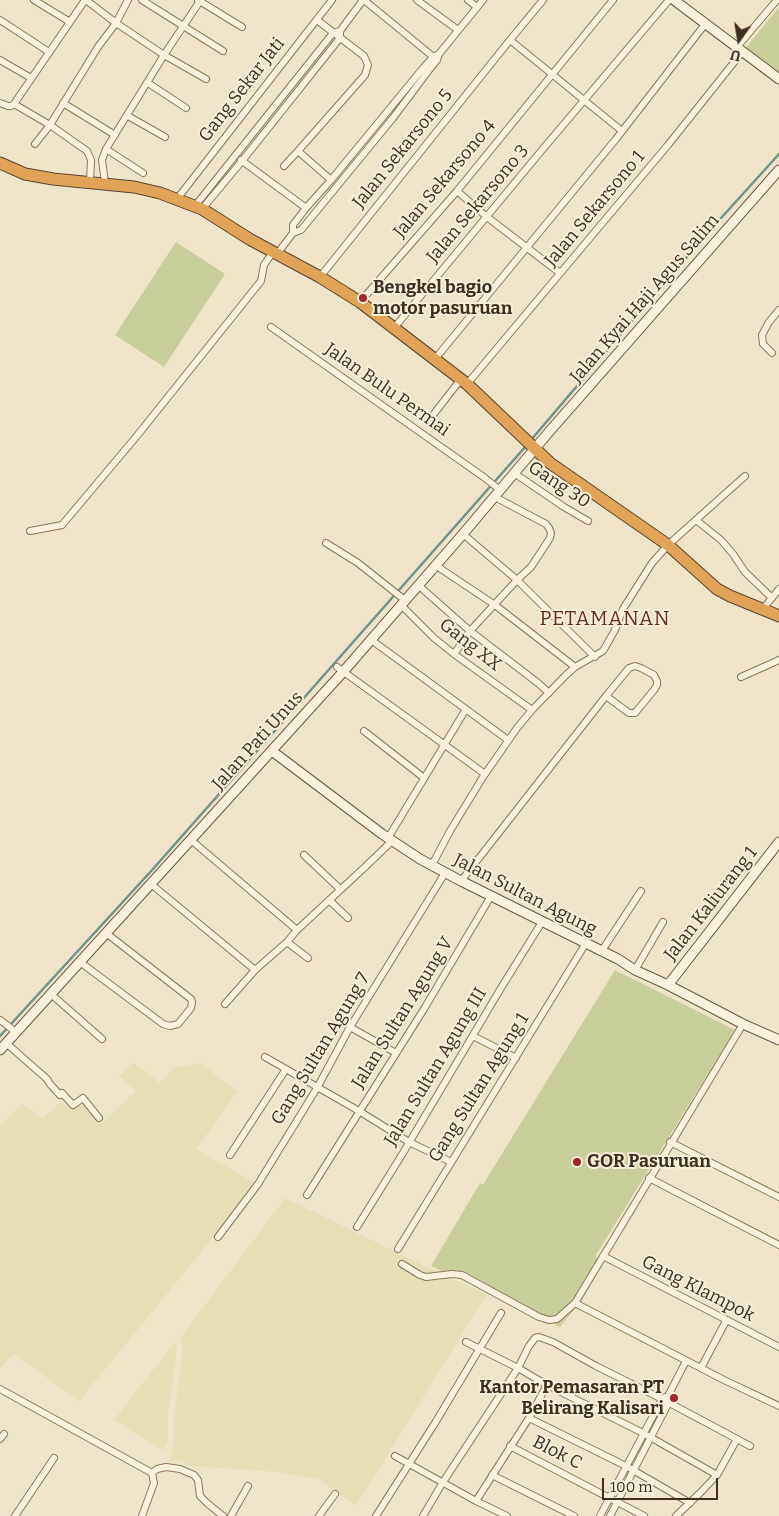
<!DOCTYPE html>
<style>
body{margin:0}
#map{position:relative;width:779px;height:1516px;overflow:hidden;background:#f0e4c8;font-family:Bitter,serif}
canvas{display:block}
.north{position:absolute;left:714px;top:15px;width:50px;height:50px;-webkit-text-stroke:4px #f7eed8;paint-order:stroke;rotate:193deg;font-size:14px;font-weight:700;line-height:20px;text-align:center;color:#3d2e20}
.north::after{content:'';display:block;margin:auto;width:18px;height:22px;background:#3d2e20;clip-path:polygon(50% 0,100% 100%,50% 72%,0 100%)}
.scale{position:absolute;left:602px;top:1478px;width:116px;height:22px;box-sizing:border-box;border:2px solid #3d2e20;border-top:0;padding-left:6px;font-size:15px;line-height:18px;white-space:nowrap;color:#3d2e20;-webkit-text-stroke:4px #f7eed8;paint-order:stroke}
</style>
<div id="map">
<canvas width="779" height="1516"></canvas>
<div class="north">U</div>
<div class="scale">100 m</div>
</div>
<script>
const ctx = document.querySelector('canvas').getContext('2d');
ctx.lineJoin = 'round';
function fillPath(path, color) {
  ctx.fillStyle = color;
  ctx.fill(path, 'evenodd');
}
function poly(rows) {
  const path = new Path2D();
  for (const r of rows) {
    path.moveTo(r[0], r[1]);
    for (let i = 2; i < r.length; i += 2) path.lineTo(r[i], r[i + 1]);
  }
  return path;
}
function trace(path, color, width, dash) {
  ctx.strokeStyle = color;
  ctx.lineWidth = width;
  ctx.lineCap = dash ? 'butt' : 'round';
  ctx.setLineDash(dash || []);
  ctx.stroke(path);
}
function label(font, color, halo, rows, align = 'center') {
  ctx.font = font + ' Bitter,serif';
  ctx.lineWidth = 4;
  ctx.setLineDash([]);
  ctx.textBaseline = 'middle';
  ctx.strokeStyle = halo;
  ctx.fillStyle = color;
  for (const [text, x, y, turn = 0] of rows) {
    ctx.save();
    ctx.translate(x, y);
    ctx.rotate((+turn || 0) * Math.PI / 180);
    ctx.textAlign = isNaN(turn) ? turn : align;
    if (halo) ctx.strokeText(text, 0, 0);
    ctx.fillText(text, 0, 0);
    ctx.restore();
  }
}
fillPath(poly([
 [133,1062,160,1083,173,1068,200,1063,238,1091,196,1149,257,1184,79,1401,14,1354,0,1369,0,1125,23,1104,43,1119,60,1102,69,1107,82,1100,101,1124,136,1091,119,1076],
 [285,1198,448,1277,487,1294,356,1506,319,1479,278,1472,193,1466,178,1460,169,1462,174,1443,174,1416,183,1348,180,1338],
 [175,1342,177,1348,168,1414,168,1441,164,1451,114,1420]
]), '#e6deb5');
fillPath(poly([
 [779,7,779,77,743,51],
 [176,242,225,274,164,367,115,335],
 [615,970,735,1030,596,1255,596,1257,604,1262,582,1300,560,1327,488,1292,431,1266,480,1183,483,1185,484,1183]
]), '#c9cf9b');
trace(poly([
 [531,440,703,238,779,154],
 [0,1036,153,869,526,446]
]), '#6f938a', 2.5);
const street = poly([
 [34,0,70,22],
 [86,0,116,23,164,55,206,79],
 [142,0,223,51],
 [198,0,242,27],
 [364,0,436,59],
 [417,0,458,30],
 [468,0,477,7],
 [543,0,510,40,622,131],
 [0,20,49,52],
 [317,20,364,56,368,65,365,75,298,151,331,180],
 [737,47,777,0],
 [439,54,433,57,424,67,331,180,306,208,293,225,293,233,301,230,393,118,429,70,437,60,439,54,483,0],
 [0,60,31,78],
 [148,83,186,108],
 [0,103,8,106,11,106,14,104,85,0],
 [63,103,115,135],
 [14,104,50,125,87,151,91,160,90,183],
 [128,116,165,137],
 [35,144,50,125,98,47,116,23,128,0],
 [106,149,143,173],
 [241,160,306,208],
 [284,166,298,151],
 [105,183,102,160,106,149,164,55,200,1],
 [457,191,487,217,560,273],
 [177,199,332,0],
 [195,206,333,33,340,31,363,0],
 [202,209,242,161,340,38,340,31],
 [277,254,293,233],
 [320,277,510,40],
 [360,302,457,191,613,0],
 [271,327,485,478,500,490],
 [394,328,542,150,669,0],
 [772,353,763,344,762,335,769,322,779,310],
 [435,359,616,139,706,23],
 [467,384,668,145,743,51],
 [433,415,461,379],
 [514,473,564,507,588,521],
 [696,520,721,540,733,554,745,572,772,598],
 [30,531,62,525,136,437,261,281,264,265,273,252],
 [463,534,517,580,595,657],
 [326,543,358,563,406,601],
 [435,565,495,605,575,667],
 [418,585,470,631,538,683,549,693],
 [401,605,434,638,454,654,532,710],
 [763,609,779,589],
 [370,639,508,740],
 [454,654,470,631,517,580,531,567,550,538,551,533,549,528,546,524,495,497],
 [337,667,485,774],
 [741,677,779,660],
 [364,731,424,778],
 [388,838,466,709],
 [191,840,297,930,365,867,392,841],
 [304,855,340,889],
 [432,865,450,831,483,777,517,728,532,710,566,675,575,667,603,651,615,630,623,609,652,563,668,545,745,476],
 [461,881,606,696,629,668,635,666,641,668,654,675,657,681,657,685,654,690,635,713,629,713,606,696],
 [151,884,255,970,287,942,297,930],
 [329,900,348,918],
 [287,942,308,958],
 [601,952,641,891],
 [80,962,163,1024,170,1026,178,1024,191,1008,192,1002,191,999,106,933],
 [635,970,663,922],
 [51,994,102,1039],
 [225,1004,255,970],
 [0,1020,12,1029,15,1034],
 [350,1027,396,1053],
 [473,1036,516,1058],
 [6,1043,47,1079,50,1084,60,1095,62,1093,73,1105,83,1098,99,1118],
 [265,1057,359,1111,409,1142,451,1162],
 [670,1142,779,1197],
 [230,1155,286,1069],
 [649,1178,779,1245],
 [307,1195,424,1009,491,896],
 [357,1227,403,1153,501,988,542,922],
 [218,1237,258,1184,317,1088,350,1027,445,873],
 [398,1249,586,943],
 [603,1256,779,1347],
 [402,1264,420,1275,426,1277,452,1274,462,1275,539,1317,549,1320,557,1319,575,1303,743,1024],
 [575,1303,724,1380,779,1406],
 [466,1342,518,1368,547,1385,643,1433,717,1475],
 [701,1368,726,1321],
 [0,1389,152,1473],
 [529,1418,626,1466,690,1503],
 [0,1439,4,1434],
 [510,1446,644,1516],
 [395,1456,476,1501,507,1516],
 [152,1473,157,1469,166,1467,180,1469,194,1475,198,1480,200,1496,207,1503,223,1516],
 [492,1475,574,1516],
 [476,1501,529,1418,547,1385],
 [15,1516,54,1458],
 [142,1516,154,1483,152,1473],
 [231,1516,248,1486],
 [319,1516,335,1494],
 [376,1516,435,1423,501,1313],
 [423,1516,443,1482,518,1368,529,1346,535,1338,539,1337,553,1342,596,1366,662,1399,750,1446],
 [600,1516,662,1399,665,1397],
 [610,1516,669,1402,669,1394,686,1361],
 [676,1516,700,1493,717,1475,737,1439]
]);
const secondary = poly([
 [674,0,779,79],
 [272,751,382,834,420,859,461,881,618,959,635,970,668,985,743,1024,779,1040],
 [668,985,779,842],
 [0,1050,343,672,463,534,548,433,779,170]
]);
const highway = poly([
 [0,163,25,174,53,179,134,187,160,193,202,209,251,240,320,277,360,302,467,384,550,463,668,545,717,589,730,596,779,616]
]);
trace(street, '#8d765c', 8);
trace(secondary, '#6f573f', 11);
trace(highway, '#5b4430', 13);
trace(street, '#faf1dc', 6);
trace(secondary, '#faf1dc', 9);
trace(highway, '#e0a458', 11);
for (const [x, y, r, color] of [
 [363,298,5,"#9e2a2b"],
 [577,1162,5,"#9e2a2b"],
 [674,1398,5,"#9e2a2b"]
]) {
  const dot = new Path2D();
  dot.arc(x, y, r, 0, 2 * Math.PI);
  ctx.fillStyle = color;
  ctx.fill(dot);
  trace(dot, '#f7eed8', 2);
}
label('18px', '#3d2e20', '#f7eed8', [
 ["Gang Sekar Jati",242,90,-52],
 ["Jalan Sekarsono 5",403,149,-51],
 ["Jalan Sekarsono 4",445,179,-50],
 ["Jalan Sekarsono 3",478,204,-50],
 ["Jalan Sekarsono 1",595,209,-50],
 ["Jalan Kyai Haji Agus Salim",645,299,-49],
 ["Jalan Bulu Permai",387,390,35],
 ["Gang 30",559,485,33],
 ["Gang XX",470,645,38],
 ["Jalan Pati Unus",258,741,-48],
 ["Jalan Sultan Agung",525,895,27],
 ["Jalan Kaliurang 1",711,904,-52],
 ["Jalan Sultan Agung V",403,1013,-58],
 ["Gang Sultan Agung 7",321,1049,-59],
 ["Jalan Sultan Agung III",436,1067,-59],
 ["Gang Sultan Agung 1",479,1088,-58],
 ["Gang Klampok",698,1289,27],
 ["Blok C",557,1453,27]
]);
label('bold 18px', '#3d2e20', '#f7eed8', [
 ["Bengkel bagio",373,288],
 ["motor pasuruan",373,309],
 ["GOR Pasuruan",587,1162],
 ["Kantor Pemasaran PT",664,1388,"right"],
 ["Belirang Kalisari",664,1409,"right"]
], 'left');
ctx.letterSpacing = '1px';
label('20px', '#6b2e1e', '#f7eed8', [
 ["PETAMANAN",605,619]
]);
ctx.letterSpacing = '0px';
</script>
